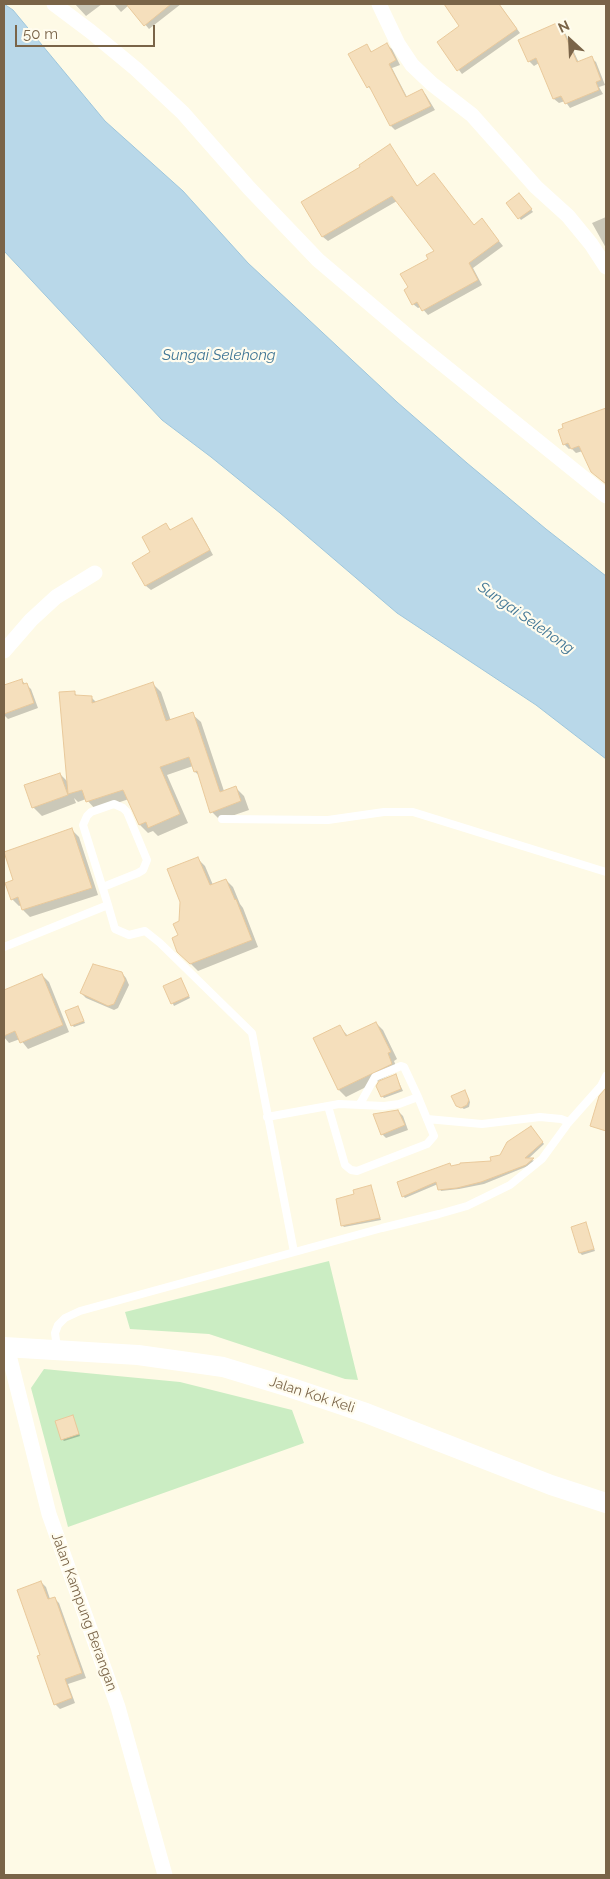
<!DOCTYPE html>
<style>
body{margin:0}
#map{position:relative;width:610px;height:1879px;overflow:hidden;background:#fefae6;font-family:Raleway,sans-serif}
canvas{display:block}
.frame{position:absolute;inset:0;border:5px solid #7a6448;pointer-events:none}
.north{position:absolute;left:545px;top:15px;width:50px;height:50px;-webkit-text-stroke:4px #fffcee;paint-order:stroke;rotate:335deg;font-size:14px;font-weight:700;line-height:20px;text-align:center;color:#7a6448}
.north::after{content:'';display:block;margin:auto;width:18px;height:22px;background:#7a6448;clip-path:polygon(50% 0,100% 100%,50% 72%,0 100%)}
.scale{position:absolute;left:15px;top:25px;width:140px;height:22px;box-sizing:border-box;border:2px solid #7a6448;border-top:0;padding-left:6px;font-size:15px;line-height:18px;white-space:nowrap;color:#7a6448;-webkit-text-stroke:4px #fffcee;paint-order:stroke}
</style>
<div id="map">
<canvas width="610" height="1879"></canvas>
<div class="frame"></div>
<div class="north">N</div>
<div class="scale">50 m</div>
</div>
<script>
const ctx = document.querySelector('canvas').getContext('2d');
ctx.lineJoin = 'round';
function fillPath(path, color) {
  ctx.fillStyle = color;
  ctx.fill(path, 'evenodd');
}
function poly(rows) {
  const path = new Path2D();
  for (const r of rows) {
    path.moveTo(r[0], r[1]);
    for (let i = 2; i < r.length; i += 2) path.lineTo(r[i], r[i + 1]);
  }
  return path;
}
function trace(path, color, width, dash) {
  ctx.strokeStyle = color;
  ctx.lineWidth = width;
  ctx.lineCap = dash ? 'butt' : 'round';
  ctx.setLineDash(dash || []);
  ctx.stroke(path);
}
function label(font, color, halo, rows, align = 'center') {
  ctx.font = font + ' Raleway,sans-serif';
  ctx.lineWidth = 4.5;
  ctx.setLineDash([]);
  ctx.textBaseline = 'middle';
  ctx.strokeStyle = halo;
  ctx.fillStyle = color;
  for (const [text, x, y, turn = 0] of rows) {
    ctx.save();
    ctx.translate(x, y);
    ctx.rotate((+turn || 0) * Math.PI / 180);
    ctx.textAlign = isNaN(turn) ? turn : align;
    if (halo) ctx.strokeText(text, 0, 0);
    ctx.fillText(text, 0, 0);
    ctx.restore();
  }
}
fillPath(poly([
 [329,1261,358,1380,345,1379,209,1334,130,1329,125,1312],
 [44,1369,180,1382,292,1410,304,1443,68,1527,31,1388]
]), '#cbedc3');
const water = poly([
 [4,4,13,10,105,121,183,191,248,263,397,402,467,463,546,529,606,576,606,759,536,705,397,613,280,513,211,457,162,420,4,251,4,4]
]);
fillPath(water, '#b9d8e9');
trace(water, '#9ec6dc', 1);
fillPath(poly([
 [75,4,102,4,86,16],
 [114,4,181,4,149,29,129,5,121,12],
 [445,4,499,4,520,33,462,74,438,42,461,26],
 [559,24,563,28,579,63,591,58,596,62,605,85,599,87,603,94,570,108,565,101,559,103,554,99,539,63,534,66,529,61],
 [387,45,392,49,400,65,392,68,407,97,422,90,426,95,435,110,395,130,391,126,373,91,368,87,367,46,372,52],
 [390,146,418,187,474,226,482,220,503,246,473,268,482,285,428,315,421,307,418,308,413,304,429,260,436,251,397,201,328,241,323,237,303,203,362,168],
 [521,196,533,212,521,220,508,203],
 [606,217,606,248,592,223],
 [606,409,606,484,598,477,583,451,576,453,571,448,569,449,564,444,563,425],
 [191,520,196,524,213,555,151,590,146,586,134,563,152,553,166,525,172,531],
 [21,680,31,689,38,708,8,719,4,715,4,686],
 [153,684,161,692,171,721,192,714,201,722,224,791,235,787,244,796,249,810,220,820,212,812,200,776,195,772,193,766,167,775,188,823,158,836,153,831,148,833,140,825,129,799,96,810,86,799,78,802,74,798,76,803,42,816,33,807,60,774,69,783,74,692,78,697,91,697,97,703],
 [72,830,79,837,98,895,30,917,23,910,22,905,19,906,12,899,15,881],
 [198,859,205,866,213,885,226,880,233,887,240,904,243,908,258,947,198,971,178,951,181,902],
 [122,973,126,978,129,985,118,1008,114,1010,86,998,81,993],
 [42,975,49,982,69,1032,28,1049,20,1039,9,1043,4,1037,4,991],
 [182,981,190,998,174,1006,165,987],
 [78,1007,85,1023,74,1027,72,1025],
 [376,1023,383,1030,397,1059,394,1061,398,1071,346,1097,339,1090,340,1027,348,1036],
 [396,1076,403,1091,384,1098,382,1096],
 [465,1091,470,1102,469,1107,464,1109,457,1105],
 [398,1111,403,1116,408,1130,386,1138,382,1134],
 [533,1129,544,1144,528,1159,535,1161,528,1166,484,1184,459,1189,441,1191,438,1184,405,1198,403,1196,452,1167,493,1162],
 [370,1187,381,1220,344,1227,342,1225],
 [585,1224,595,1251,582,1255,580,1253],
 [73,1417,80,1436,64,1441,62,1439],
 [41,1582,46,1587,50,1599,54,1598,59,1603,86,1678,68,1684,75,1703,60,1709,55,1704]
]), '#0003');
const building = poly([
 [126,4,171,4,144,26,126,4],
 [444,4,499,4,517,29,457,71,437,42,459,26,444,4],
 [559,22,577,62,592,56,601,80,596,82,599,90,565,104,561,96,553,99,536,58,528,62,518,40,559,22],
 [387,43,396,60,389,64,406,97,422,89,431,106,390,126,369,86,367,88,348,54,367,44,371,52,387,43],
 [390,144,417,186,434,173,474,225,482,218,499,241,469,263,478,280,422,311,417,302,412,305,404,290,408,287,400,274,428,259,426,255,434,251,392,196,322,237,301,202,360,167,359,165,390,144],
 [519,193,532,209,518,219,506,203,519,193],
 [606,408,606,484,591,472,579,446,571,449,568,443,563,445,558,430,563,428,562,424,606,408],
 [192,518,210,550,145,586,132,563,150,552,142,537,166,523,170,530,192,518],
 [22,679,23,684,27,683,34,703,4,714,4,685,22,679],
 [153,682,166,721,193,712,220,792,236,786,241,801,210,813,197,771,194,772,189,757,160,767,180,814,148,828,146,822,139,825,123,790,86,802,82,790,68,794,59,692,75,691,75,695,92,696,92,703,153,682],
 [60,773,68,795,32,808,24,785,60,773],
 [72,828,92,888,22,910,18,897,11,900,5,883,13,880,4,852,72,828],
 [198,857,210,885,226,879,235,900,236,899,252,940,190,964,177,952,172,938,178,935,173,924,179,921,180,902,167,869,198,857],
 [93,964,122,972,125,980,114,1004,108,1006,80,993,93,964],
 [42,974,63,1025,20,1043,15,1031,4,1036,4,990,42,974],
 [181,978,189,996,171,1004,163,986,181,978],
 [78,1006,84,1021,71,1026,65,1011,78,1006],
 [376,1022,391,1052,388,1053,392,1064,338,1090,313,1038,340,1025,346,1036,376,1022],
 [396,1074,401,1089,381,1097,376,1086,379,1081,396,1074],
 [606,1088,606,1131,590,1126,599,1096,606,1088],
 [465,1090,469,1100,467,1105,461,1108,456,1106,451,1096,465,1090],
 [398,1110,405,1125,381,1135,373,1114,398,1110],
 [531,1126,543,1142,525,1158,534,1158,526,1165,481,1182,457,1188,438,1190,436,1182,402,1197,397,1182,450,1163,451,1166,460,1164,460,1163,491,1161,490,1157,500,1155,507,1142,531,1126],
 [371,1185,380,1218,341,1226,336,1199,354,1194,353,1190,371,1185],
 [586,1222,594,1249,579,1253,571,1227,586,1222],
 [73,1415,79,1434,61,1440,55,1421,73,1415],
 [41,1581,48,1599,55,1597,82,1673,65,1679,72,1698,54,1705,37,1656,40,1655,17,1590,41,1581]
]);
fillPath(building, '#f5dfbc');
trace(building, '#e9c99b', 1);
trace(poly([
 [222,819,328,820,384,812,413,812,606,872],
 [108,905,115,929,129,935,145,931,160,943,252,1033,294,1252],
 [4,947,108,905,83,825,87,816,91,812,114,804,123,808,127,812,147,860,143,870,138,873,103,887],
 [360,1104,375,1077,401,1066,404,1067,418,1097],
 [267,1117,339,1104,384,1106,399,1104,418,1097,434,1136,427,1144,357,1171,351,1170,345,1165,328,1106],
 [427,1119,482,1124,540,1117,561,1119,569,1122],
 [57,1348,55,1333,58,1325,65,1318,80,1311,382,1228,439,1214,467,1206,510,1185,542,1159,569,1122,601,1086,606,1076]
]), '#fff', 8);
trace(poly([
 [54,4,90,31,136,69,183,113,249,188,318,260,410,338,606,496],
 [379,4,398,44,412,65,432,84,472,115,536,187,568,216,591,244,606,267],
 [4,651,31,620,56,597,95,573],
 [7,1347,49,1514,118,1707,165,1875]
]), '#fff', 15);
trace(poly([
 [4,1347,138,1355,223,1367,289,1387,366,1413,551,1485,606,1503]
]), '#fff', 20);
label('14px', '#7a6448', '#fffcee', [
 ["Jalan Kok Keli",312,1395,18],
 ["Jalan Kampung Berangan",84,1612,70]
]);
label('italic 15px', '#427796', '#fffcee', [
 ["Sungai Selehong",219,355],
 ["Sungai Selehong",526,618,35]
]);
</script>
